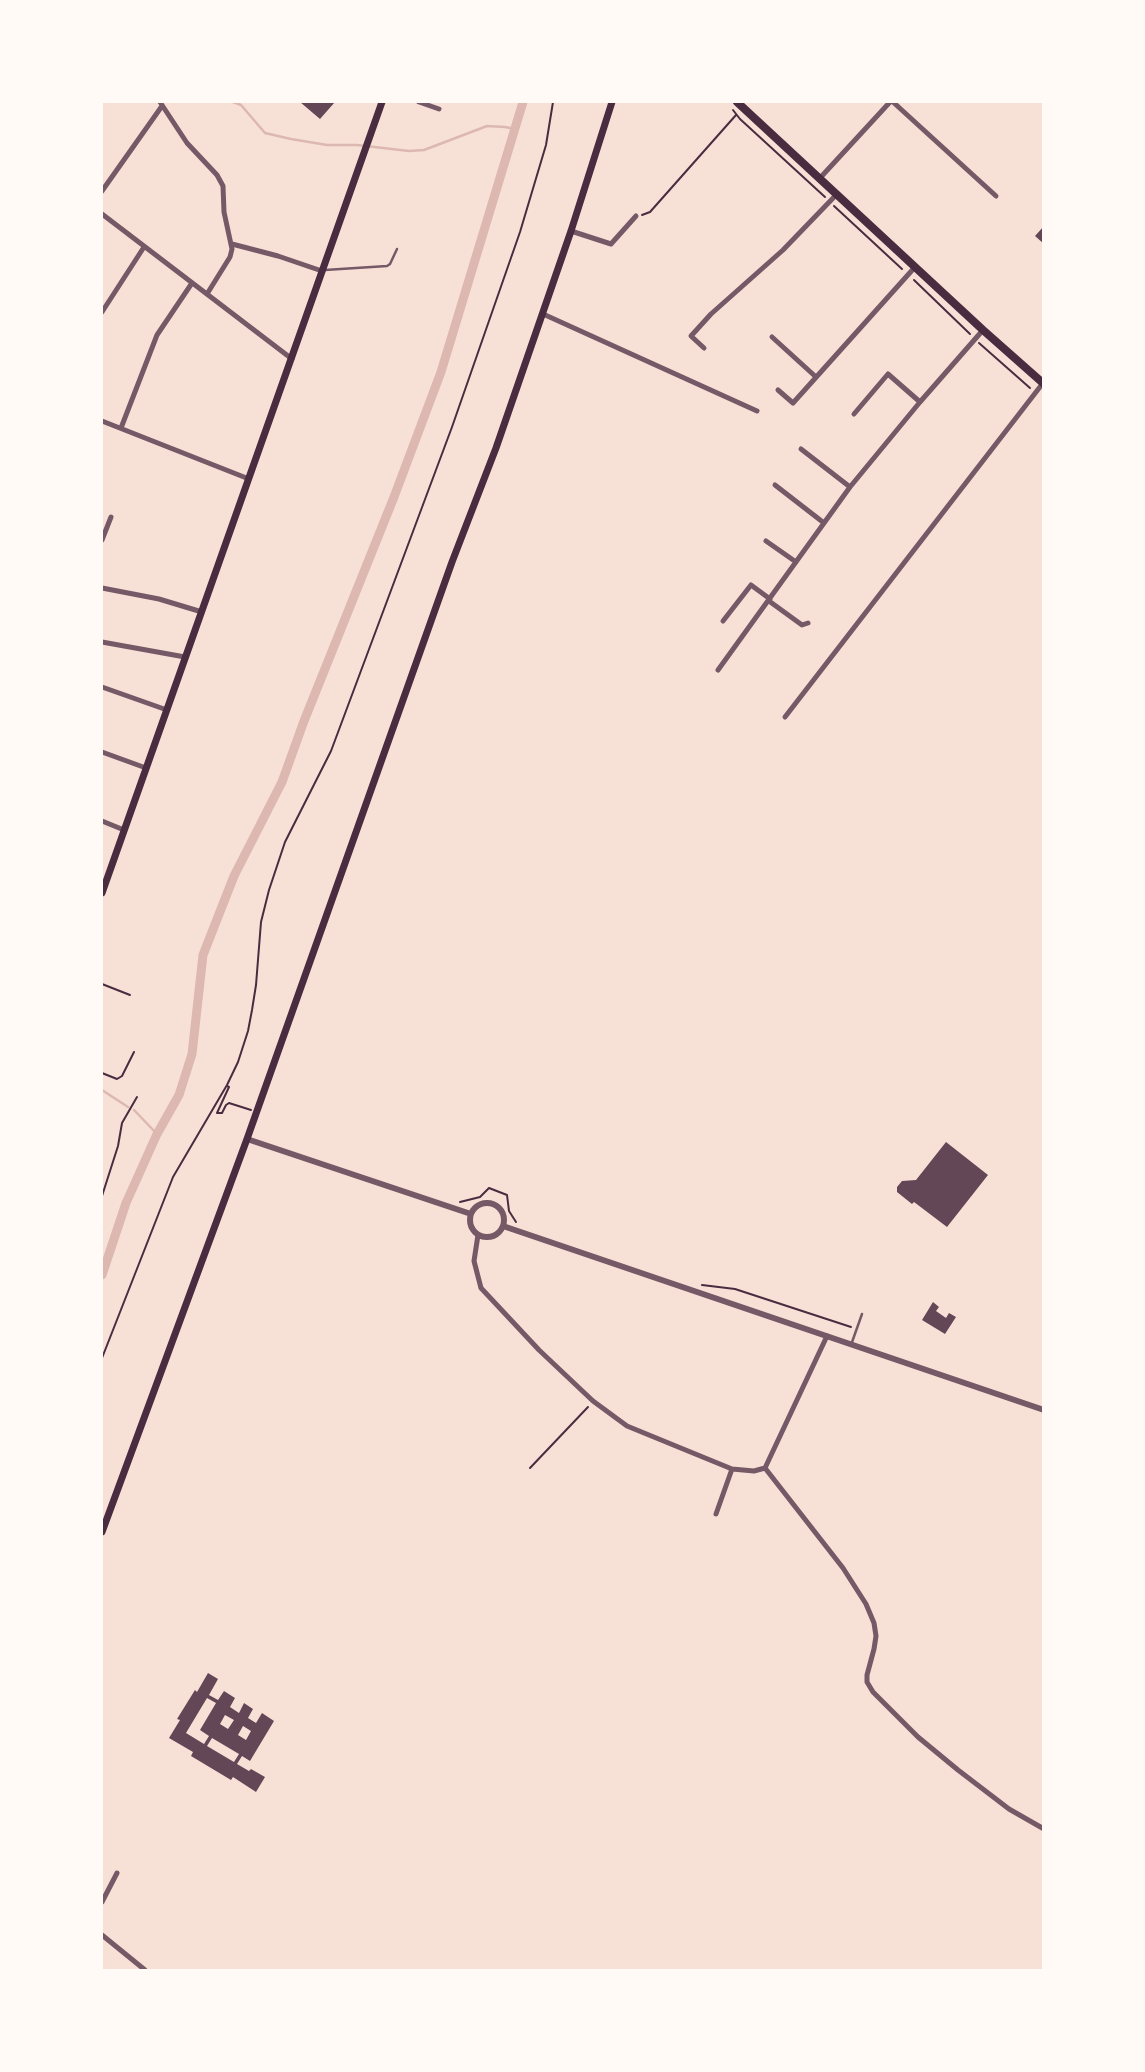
<!DOCTYPE html>
<style>
body{margin:0}
#map{position:relative;width:1145px;height:2072px;overflow:hidden;background:#f7e1d7;font-family:"Crimson Pro",serif}
canvas{display:block}
.frame{position:absolute;inset:0;border:103px solid #fffaf5;pointer-events:none}
</style>
<div id="map">
<canvas width="1145" height="2072"></canvas>
<div class="frame"></div>
</div>
<script>
const ctx = document.querySelector('canvas').getContext('2d');
ctx.lineJoin = 'round';
function poly(rows) {
  const path = new Path2D();
  for (const r of rows) {
    if (r.length === 3) {
      path.moveTo(r[0] + r[2], r[1]);
      path.arc(r[0], r[1], r[2], 0, 2 * Math.PI);
      continue;
    }
    path.moveTo(r[0], r[1]);
    for (let i = 2; i < r.length; i += 2) path.lineTo(r[i], r[i + 1]);
  }
  return path;
}
function trace(path, color, width, dash) {
  ctx.strokeStyle = color;
  ctx.lineWidth = width;
  ctx.lineCap = dash ? 'butt' : 'round';
  ctx.setLineDash(dash || []);
  ctx.stroke(path);
}
function fillPath(path, color) {
  ctx.fillStyle = color;
  ctx.fill(path, 'evenodd');
}
trace(poly([
 [233,102,241,105,265,133,291,139,327,145,357,145,409,151,424,150,487,126,505,127,515,129],
 [102,1090,128,1107],
 [134,1110,157,1134]
]), '#dcb8b0', 2.5);
trace(poly([
 [102,1275,126,1203,157,1134,179,1095,192,1054,203,955,234,876,282,782,304,721,394,497,441,372,523,102]
]), '#dcb8b0', 9);
fillPath(poly([
 [300,102,335,102,320,119],
 [1044,226,1044,244,1035,236],
 [946,1142,988,1175,947,1227,914,1202,912,1204,897,1192,897,1187,902,1181,916,1180],
 [933,1302,939,1307,936,1311,946,1318,949,1313,956,1317,945,1334,922,1320],
 [208,1673,218,1679,209,1695,218,1700,224,1691,235,1698,230,1707,239,1713,244,1703,253,1709,248,1718,256,1723,262,1713,274,1721,250,1761,242,1756,237,1764,249,1771,251,1769,265,1777,256,1792,233,1777,231,1780,191,1756,193,1752,169,1738,180,1720,177,1719,195,1690,197,1692],
 [207,1698,216,1703,200,1730,209,1736,204,1744,186,1733],
 [225,1715,234,1720,228,1729,220,1724],
 [243,1726,251,1731,246,1740,238,1735],
 [212,1738,239,1754,234,1762,207,1746]
]), '#644757');
trace(poly([
 [733,110,740,119,825,197],
 [834,206,902,269],
 [642,215,650,212,736,115],
 [914,280,970,334],
 [979,343,1030,388],
 [102,984,130,995],
 [102,1073,117,1079,122,1076,134,1052],
 [227,1086,229,1087,217,1113,222,1113,226,1105,229,1103,251,1110],
 [102,1196,118,1146,122,1123,137,1097],
 [460,1202,480,1197,489,1188,507,1195,509,1211,516,1222],
 [702,1285,735,1289,851,1327],
 [102,1358,173,1177,227,1085,238,1062,248,1031,252,1010,256,985,261,922,269,890,285,842,331,751,452,427,520,232,546,145,553,102],
 [530,1468,588,1407]
]), '#4a2c40', 2);
trace(poly([
 [325,270,387,266,390,264,397,249],
 [851,1345,862,1314]
]), '#755966', 2.5);
trace(poly([
 [160,102,187,143,217,175,223,186,224,212,232,249,230,257,207,294],
 [419,102,439,109],
 [893,102,996,196],
 [820,178,890,102],
 [102,191,162,106],
 [102,214,292,359],
 [571,231,611,244,636,216],
 [232,244,278,256,322,271],
 [102,312,144,247],
 [543,314,757,411],
 [772,337,816,377],
 [704,348,691,336,711,314,783,250,837,194],
 [778,390,793,403,915,267],
 [854,414,888,374,920,402],
 [102,421,249,479],
 [121,428,157,335,192,283],
 [801,449,850,487],
 [775,485,824,523],
 [102,540,111,517],
 [766,541,796,562],
 [102,588,159,599,202,612],
 [769,601,802,625,808,623],
 [723,621,751,585,770,599],
 [102,642,185,657],
 [718,670,850,487,920,402,983,330],
 [102,687,167,710],
 [785,717,1043,383],
 [102,752,146,768],
 [102,821,124,830],
 [478,1235,474,1261,481,1288,539,1350,593,1401,627,1426,732,1469,754,1471,765,1468,827,1336],
 [765,1468,843,1568,866,1604,874,1623,876,1636,874,1649,867,1675,867,1682,873,1692,918,1737,958,1770,1009,1809,1044,1829],
 [716,1514,732,1469],
 [102,1902,117,1873],
 [102,1935,145,1970]
]), '#755966', 5);
trace(poly([
 [247,1139,471,1214],
 [487,1220,17],
 [503,1226,1044,1410]
]), '#755966', 6);
trace(poly([
 [102,893,382,102],
 [102,1532,247,1139,452,562,496,448,571,231,612,102]
]), '#4a2c40', 7);
trace(poly([
 [737,102,983,330,1044,384]
]), '#4a2c40', 8);
</script>
